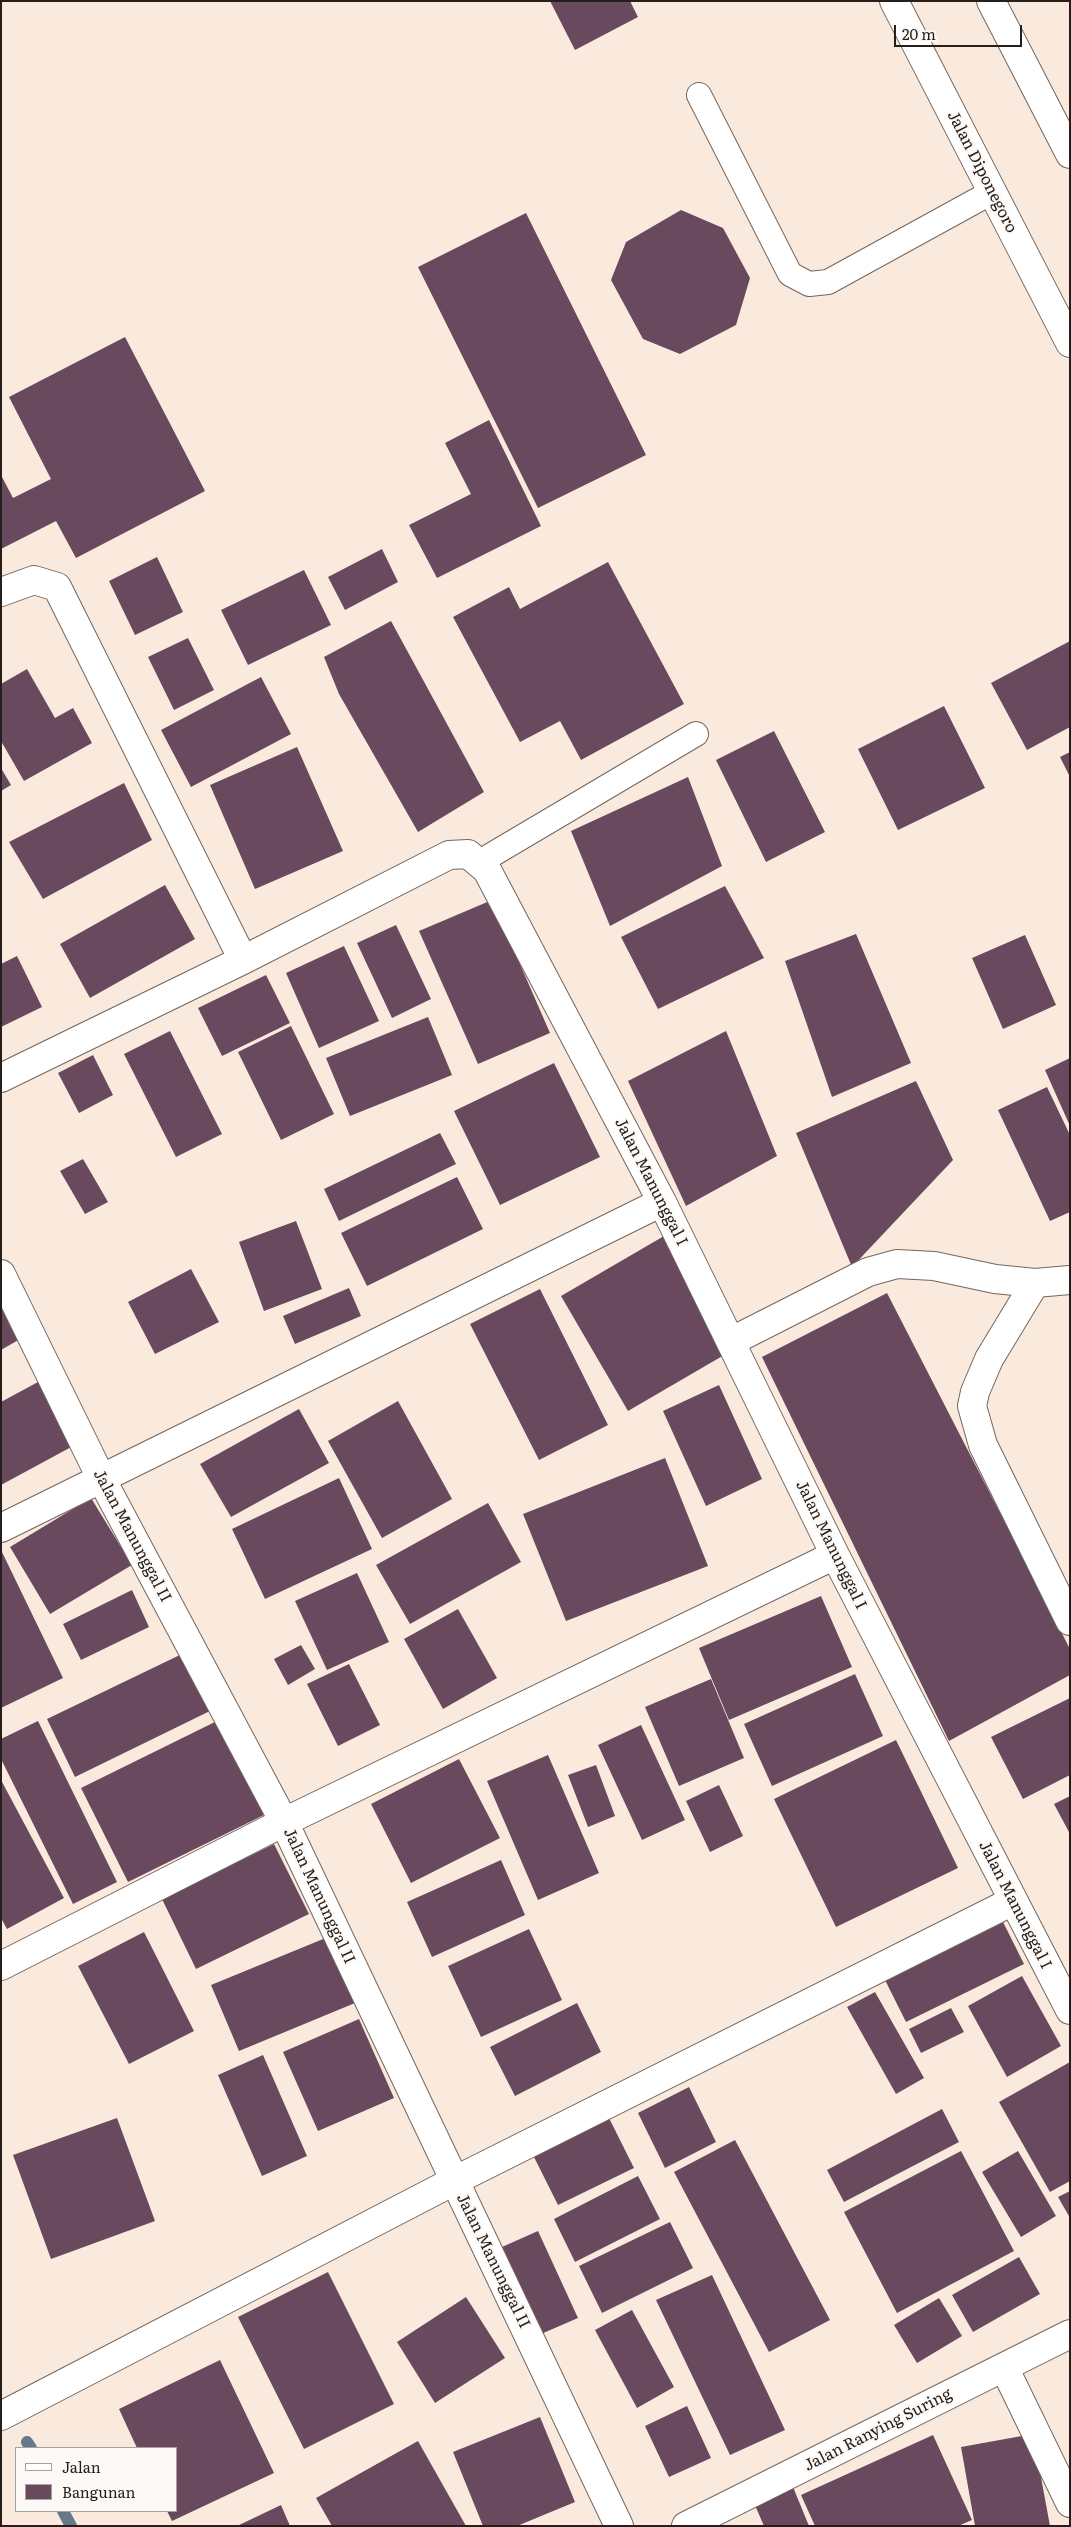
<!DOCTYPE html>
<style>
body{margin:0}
#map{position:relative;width:1071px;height:2527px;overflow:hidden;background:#faeade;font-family:Literata,serif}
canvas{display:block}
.frame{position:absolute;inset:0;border:2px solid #241f1a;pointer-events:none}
.legend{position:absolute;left:15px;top:2447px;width:162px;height:65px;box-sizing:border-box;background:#fdf9f7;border:1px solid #a6a29f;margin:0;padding:6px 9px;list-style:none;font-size:15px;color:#241f1a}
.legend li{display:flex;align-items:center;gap:10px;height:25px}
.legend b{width:25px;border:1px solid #a6a29f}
.scale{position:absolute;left:894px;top:25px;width:128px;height:22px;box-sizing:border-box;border:2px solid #241f1a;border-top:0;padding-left:6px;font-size:15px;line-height:18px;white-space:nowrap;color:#241f1a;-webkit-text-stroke:4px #fdf9f7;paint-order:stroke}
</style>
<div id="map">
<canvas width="1071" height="2527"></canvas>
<div class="frame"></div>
<ul class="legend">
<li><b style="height:6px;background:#fff"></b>Jalan</li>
<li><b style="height:14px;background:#69495d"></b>Bangunan</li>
</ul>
<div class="scale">20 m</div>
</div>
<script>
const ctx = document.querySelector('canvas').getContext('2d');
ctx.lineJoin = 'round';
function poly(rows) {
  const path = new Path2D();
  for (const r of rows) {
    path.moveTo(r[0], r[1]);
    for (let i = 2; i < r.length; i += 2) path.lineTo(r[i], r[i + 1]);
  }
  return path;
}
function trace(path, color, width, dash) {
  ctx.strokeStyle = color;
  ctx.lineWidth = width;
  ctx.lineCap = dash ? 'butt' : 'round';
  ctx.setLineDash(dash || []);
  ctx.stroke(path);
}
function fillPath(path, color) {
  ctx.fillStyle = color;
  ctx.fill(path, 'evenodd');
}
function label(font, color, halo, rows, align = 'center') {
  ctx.font = font + ' Literata,serif';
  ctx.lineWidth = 5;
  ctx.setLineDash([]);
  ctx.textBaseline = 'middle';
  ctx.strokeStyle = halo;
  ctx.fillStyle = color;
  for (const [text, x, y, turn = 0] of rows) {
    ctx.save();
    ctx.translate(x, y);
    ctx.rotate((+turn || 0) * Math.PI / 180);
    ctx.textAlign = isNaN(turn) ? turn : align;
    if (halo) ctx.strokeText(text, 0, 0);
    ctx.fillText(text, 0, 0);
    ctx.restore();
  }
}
trace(poly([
 [27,2442,31,2448],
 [63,2511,71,2526]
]), '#66798b', 12);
fillPath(poly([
 [550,1,630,1,638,17,575,50],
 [681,210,723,228,750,278,736,325,680,354,643,339,611,280,626,242],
 [526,213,646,455,538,508,418,267],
 [125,337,205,491,76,558,56,521,1,549,1,475,13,498,51,479,9,397],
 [489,420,541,526,437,578,409,525,471,494,445,443],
 [382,549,398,582,345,610,328,577],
 [157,557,183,612,135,635,109,581],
 [608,562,684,704,581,760,560,721,520,742,453,617,509,587,520,609],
 [304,570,331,625,248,665,221,610],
 [391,621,484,792,418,832,339,694,324,657],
 [188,638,214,690,174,710,148,657],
 [1070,641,1070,727,1027,750,991,683],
 [27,669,55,718,73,708,92,743,24,781,1,741,1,684],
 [261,677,291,734,191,787,161,730],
 [944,706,985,788,898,830,858,749],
 [774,731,825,832,766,862,716,760],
 [297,747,343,851,255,889,210,785],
 [1070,752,1070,777,1060,757],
 [1,768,11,785,1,791],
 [688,777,722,866,610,926,571,831],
 [124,783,152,840,43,899,9,842],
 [165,885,195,939,90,998,60,944],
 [725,886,764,958,658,1009,621,937],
 [492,900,550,1033,478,1064,419,931],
 [396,925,431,999,392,1018,357,943],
 [856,934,911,1063,832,1097,785,961],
 [1025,935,1056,1005,1003,1029,972,958],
 [344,946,379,1021,319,1048,286,973],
 [17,956,42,1007,1,1027,1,964],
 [266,975,290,1023,222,1056,198,1008],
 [428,1017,452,1075,350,1116,326,1058],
 [291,1026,334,1114,281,1140,238,1052],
 [170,1031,222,1134,176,1157,124,1054],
 [726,1031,777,1156,686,1206,628,1081],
 [93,1055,113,1095,79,1113,58,1073],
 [1070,1058,1070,1126,1045,1070],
 [554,1063,600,1157,500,1205,454,1111],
 [916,1081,953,1160,852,1267,796,1133],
 [1047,1087,1070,1135,1070,1212,1050,1221,998,1110],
 [440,1133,456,1164,339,1221,324,1189],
 [83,1159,108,1202,85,1214,60,1171],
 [457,1177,483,1229,367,1286,341,1233],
 [296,1221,322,1289,264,1311,239,1242],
 [664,1236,731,1351,628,1411,561,1296],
 [191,1269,219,1322,155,1354,128,1302],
 [349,1288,361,1316,295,1344,283,1316],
 [540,1289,608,1425,539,1460,470,1324],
 [887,1293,1070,1649,1070,1675,949,1741,762,1357],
 [1,1297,27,1335,1,1350],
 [38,1382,73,1446,1,1485,1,1402],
 [719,1385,762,1479,706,1506,663,1411],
 [398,1401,452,1499,382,1538,328,1441],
 [299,1409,329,1463,231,1517,200,1464],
 [665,1458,708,1566,566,1621,523,1514],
 [339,1478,372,1549,265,1599,232,1529],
 [91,1498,132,1565,50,1614,10,1547],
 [488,1503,521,1562,410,1624,376,1565],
 [1,1550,63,1678,1,1708],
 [357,1573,389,1642,327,1670,295,1601],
 [132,1590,149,1627,81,1660,63,1624],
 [821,1596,852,1667,729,1720,699,1648],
 [458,1609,497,1678,443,1709,404,1639],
 [301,1645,315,1669,288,1685,274,1659],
 [184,1653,212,1710,75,1777,47,1719],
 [349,1664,380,1725,338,1746,307,1684],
 [855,1674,883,1736,772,1786,744,1724],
 [711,1679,744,1758,679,1786,645,1707],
 [1070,1698,1070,1775,1023,1799,991,1737],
 [225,1717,272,1811,128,1882,81,1788],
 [38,1721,117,1882,73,1904,1,1759,1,1739],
 [641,1725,685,1820,642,1840,598,1745],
 [896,1740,958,1868,836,1927,774,1799],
 [548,1755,599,1873,538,1900,487,1781],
 [459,1759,500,1838,411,1883,371,1804],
 [596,1765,615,1816,588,1827,568,1775],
 [1,1780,64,1898,7,1929,1,1918],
 [719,1785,743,1836,710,1852,686,1801],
 [1070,1796,1070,1834,1054,1804],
 [274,1844,309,1914,196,1969,162,1899],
 [501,1860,525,1915,432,1957,407,1902],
 [1003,1922,1024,1964,906,2022,885,1980],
 [529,1929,562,2000,481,2037,448,1966],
 [144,1932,194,2031,129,2064,78,1966],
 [328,1937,355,2003,239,2051,211,1985],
 [1022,1976,1061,2046,1007,2077,968,2006],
 [875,1992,924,2078,896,2094,847,2007],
 [577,2003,601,2052,515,2096,490,2047],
 [951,2008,964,2032,921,2053,909,2029],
 [359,2019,394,2098,318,2131,283,2052],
 [263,2055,307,2156,262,2176,218,2075],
 [1070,2062,1070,2181,1050,2192,999,2102],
 [689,2087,716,2142,665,2168,638,2113],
 [942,2109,959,2142,844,2202,827,2170],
 [608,2116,634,2168,558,2205,532,2153],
 [117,2118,155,2221,51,2259,13,2155],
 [735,2140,830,2320,769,2352,674,2172],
 [961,2151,1014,2251,897,2313,844,2212],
 [1018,2151,1056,2216,1021,2237,982,2172],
 [638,2176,660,2219,575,2262,554,2219],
 [1070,2191,1070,2218,1058,2197],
 [670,2222,693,2268,602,2313,579,2266],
 [538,2231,578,2318,541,2334,502,2247],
 [1019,2257,1040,2294,973,2332,952,2295],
 [328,2272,394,2404,304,2449,238,2317],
 [712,2275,785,2430,730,2455,656,2300],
 [466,2297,505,2358,435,2403,397,2342],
 [939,2298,962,2336,917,2363,894,2325],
 [632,2310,674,2387,637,2408,595,2330],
 [220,2360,274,2473,172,2521,167,2511,176,2511,176,2448,137,2448,119,2409],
 [687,2406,711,2458,669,2477,645,2426],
 [540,2417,575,2502,517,2526,483,2526,453,2452],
 [1033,2434,1050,2526,975,2526,961,2447],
 [933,2435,972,2520,958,2526,815,2526,801,2495],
 [418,2441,466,2526,332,2526,316,2498],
 [793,2487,809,2526,764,2526,754,2503],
 [281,2505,290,2526,237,2526]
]), '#69495d');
const service = poly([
 [699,95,790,274,809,284,828,282,992,192],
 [478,863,696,734]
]);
const minor = poly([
 [1,592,34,580,57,587,243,960],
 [1,1078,243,960,449,855,468,854,487,870,662,1202,835,1555,1070,2010],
 [1,1274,101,1478,284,1822,619,2526],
 [1035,1283,989,1359,975,1392,972,1406,983,1445,1070,1621],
 [732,1341,868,1272,897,1264,934,1266,995,1279,1035,1283,1070,1280],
 [1,1528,662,1202],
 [1,1966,284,1822,835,1555],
 [1004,2367,1070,2503],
 [1,2416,454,2181,1013,1901],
 [686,2526,1070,2334]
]);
const secondary = poly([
 [894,1,1070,343],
 [991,1,1070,154]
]);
trace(service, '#74665c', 26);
trace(minor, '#74665c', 30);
trace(secondary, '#74665c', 30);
trace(service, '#fff', 24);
trace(minor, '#fff', 28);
trace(secondary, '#fff', 28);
label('16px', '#241f1a', '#fdf9f7', [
 ["Jalan Diponegoro",982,172,63],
 ["Jalan Manunggal I",651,1182,63],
 ["Jalan Manunggal II",132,1536,62],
 ["Jalan Manunggal I",831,1545,64],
 ["Jalan Manunggal II",319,1896,65],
 ["Jalan Manunggal I",1015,1905,63],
 ["Jalan Manunggal II",493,2261,64],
 ["Jalan Ranying Suring",878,2430,-27]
]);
</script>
